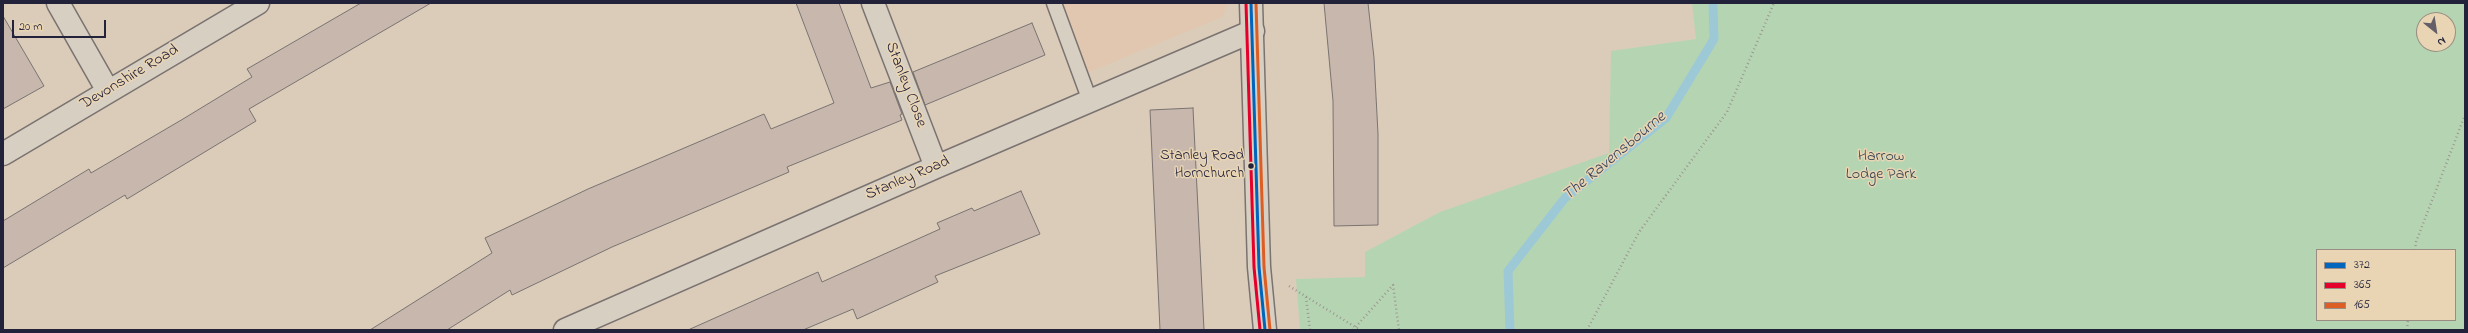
<!DOCTYPE html>
<style>
body{margin:0}
#map{position:relative;width:2468px;height:333px;overflow:hidden;background:#dbccba;font-family:"Indie Flower",sans-serif}
canvas{display:block}
.frame{position:absolute;inset:0;border:4px solid #22223b;pointer-events:none}
.legend{position:absolute;left:2316px;top:249px;width:140px;height:72px;box-sizing:border-box;background:#e9d5b3;border:1px solid #998d83;margin:0;padding:5px 7px;list-style:none;font-size:12px;color:#22223b}
.legend li{display:flex;align-items:center;gap:8px;height:20px}
.legend b{width:20px;border:1px solid #998d83}
.north{position:absolute;left:2416px;top:12px;width:40px;height:40px;box-sizing:border-box;background:#e9d5b3;border:1px solid #998d83;border-radius:50%;rotate:150deg;font-size:11px;font-weight:700;line-height:16px;text-align:center;color:#22223b}
.north::after{content:'';display:block;margin:auto;width:14px;height:18px;background:#635e67;clip-path:polygon(50% 0,100% 100%,50% 72%,0 100%)}
.scale{position:absolute;left:12px;top:20px;width:94px;height:18px;box-sizing:border-box;border:2px solid #22223b;border-top:0;padding-left:5px;font-size:12px;line-height:14px;white-space:nowrap;color:#22223b;-webkit-text-stroke:3px #e9d5b3;paint-order:stroke}
</style>
<div id="map">
<canvas width="2468" height="333"></canvas>
<div class="frame"></div>
<ul class="legend">
<li><b style="height:5px;background:#0065bd"></b>372</li>
<li><b style="height:5px;background:#e4002b"></b>365</li>
<li><b style="height:5px;background:#dd5e24"></b>165</li>
</ul>
<div class="north">N</div>
<div class="scale">20 m</div>
</div>
<script>
const ctx = document.querySelector('canvas').getContext('2d');
ctx.lineJoin = 'round';
function fillPath(path, color) {
  ctx.fillStyle = color;
  ctx.fill(path, 'evenodd');
}
function poly(rows) {
  const path = new Path2D();
  for (const r of rows) {
    path.moveTo(r[0], r[1]);
    for (let i = 2; i < r.length; i += 2) path.lineTo(r[i], r[i + 1]);
  }
  return path;
}
function trace(path, color, width, dash) {
  ctx.strokeStyle = color;
  ctx.lineWidth = width;
  ctx.lineCap = dash ? 'butt' : 'round';
  ctx.setLineDash(dash || []);
  ctx.stroke(path);
}
function label(font, color, halo, rows, align = 'center') {
  ctx.font = font + ' "Indie Flower",sans-serif';
  ctx.lineWidth = 3;
  ctx.setLineDash([]);
  ctx.textBaseline = 'middle';
  ctx.strokeStyle = halo;
  ctx.fillStyle = color;
  for (const [text, x, y, turn = 0] of rows) {
    ctx.save();
    ctx.translate(x, y);
    ctx.rotate((+turn || 0) * Math.PI / 180);
    ctx.textAlign = isNaN(turn) ? turn : align;
    if (halo) ctx.strokeText(text, 0, 0);
    ctx.fillText(text, 0, 0);
    ctx.restore();
  }
}
fillPath(poly([
 [1044,3,1227,3,1227,6,1222,17,1075,78]
]), '#e1c7af');
fillPath(poly([
 [1692,3,2465,3,2465,330,1300,330,1296,279,1365,277,1365,252,1440,212,1609,153,1611,51,1696,39],
 [2424,20,2448,20,2448,44,2424,44],
 [2317,250,2455,250,2455,320,2317,320]
]), '#b5d5b2');
trace(poly([
 [1510,330,1508,271,1565,198,1666,118,1714,39,1713,3]
]), '#9dc9d7', 9);
const building = poly([
 [361,3,431,3,249,109,256,121,127,199,125,195,3,268,3,221,89,169,91,173,183,119,252,77,247,69,361,3],
 [796,3,839,3,871,88,890,82,902,114,900,115,902,120,787,167,789,172,612,247,512,295,510,290,447,330,370,330,492,253,485,238,588,189,764,114,771,129,834,103,796,3],
 [1324,3,1368,3,1374,58,1378,134,1378,225,1334,226,1333,101,1324,3],
 [3,16,44,86,3,109,3,16],
 [1032,23,1045,55,925,105,913,72,1032,23],
 [1193,108,1204,330,1160,330,1150,110,1193,108],
 [1021,191,1040,234,935,276,938,282,857,319,853,309,803,330,688,330,818,272,822,282,940,229,937,223,972,208,974,211,1021,191]
]);
fillPath(building, '#c7b7ad');
trace(building, '#7a7370', 1);
const service = poly([
 [1054,3,1090,101]
]);
const minor = poly([
 [58,3,108,91],
 [873,3,936,167],
 [3,154,258,3],
 [565,330,936,167,1253,31]
]);
const tertiary = poly([
 [1251,3,1259,267,1265,330]
]);
trace(service, '#7a7370', 17);
trace(minor, '#7a7370', 25);
trace(tertiary, '#7a7370', 25);
trace(poly([
 [2415,250,2416,242,2465,115],
 [1289,286,1360,330],
 [1306,297,1310,330],
 [1353,330,1393,285,1399,330],
 [1587,330,1639,232,1727,112,1774,3],
 [2407,330,2408,320]
]), '#9d9791', 2.5, [1, 3]);
trace(service, '#d8cfc3', 14);
trace(minor, '#d8cfc3', 22);
trace(tertiary, '#d8cfc3', 22);
trace(poly([
 [1251,3,1259,267,1265,330]
]), '#0065bd', 3);
trace(poly([
 [1246,3,1254,267,1260,330]
]), '#e4002b', 3);
trace(poly([
 [1256,3,1264,267,1270,330]
]), '#dd5e24', 3);
for (const [x, y, r, color] of [
 [1251,166,3.5,"#22223b"]
]) {
  const dot = new Path2D();
  dot.arc(x, y, r, 0, 2 * Math.PI);
  ctx.fillStyle = color;
  ctx.fill(dot);
  trace(dot, '#e9d5b3', 1.5);
}
label('15px', '#22223b', '#e9d5b3', [
 ["Stanley Road",1244,157],
 ["Hornchurch",1244,175]
], 'right');
label('16px', '#22223b', '#e9d5b3', [
 ["Devonshire Road",130,78,-31],
 ["Stanley Close",905,85,69],
 ["Stanley Road",908,179,-23]
]);
label('16px', '#394751', '#e9d5b3', [
 ["Harrow",1881,157],
 ["Lodge Park",1881,175]
]);
label('italic 17px', '#35435d', '#e9d5b3', [
 ["The Ravensbourne",1615,157,-40]
]);
</script>
